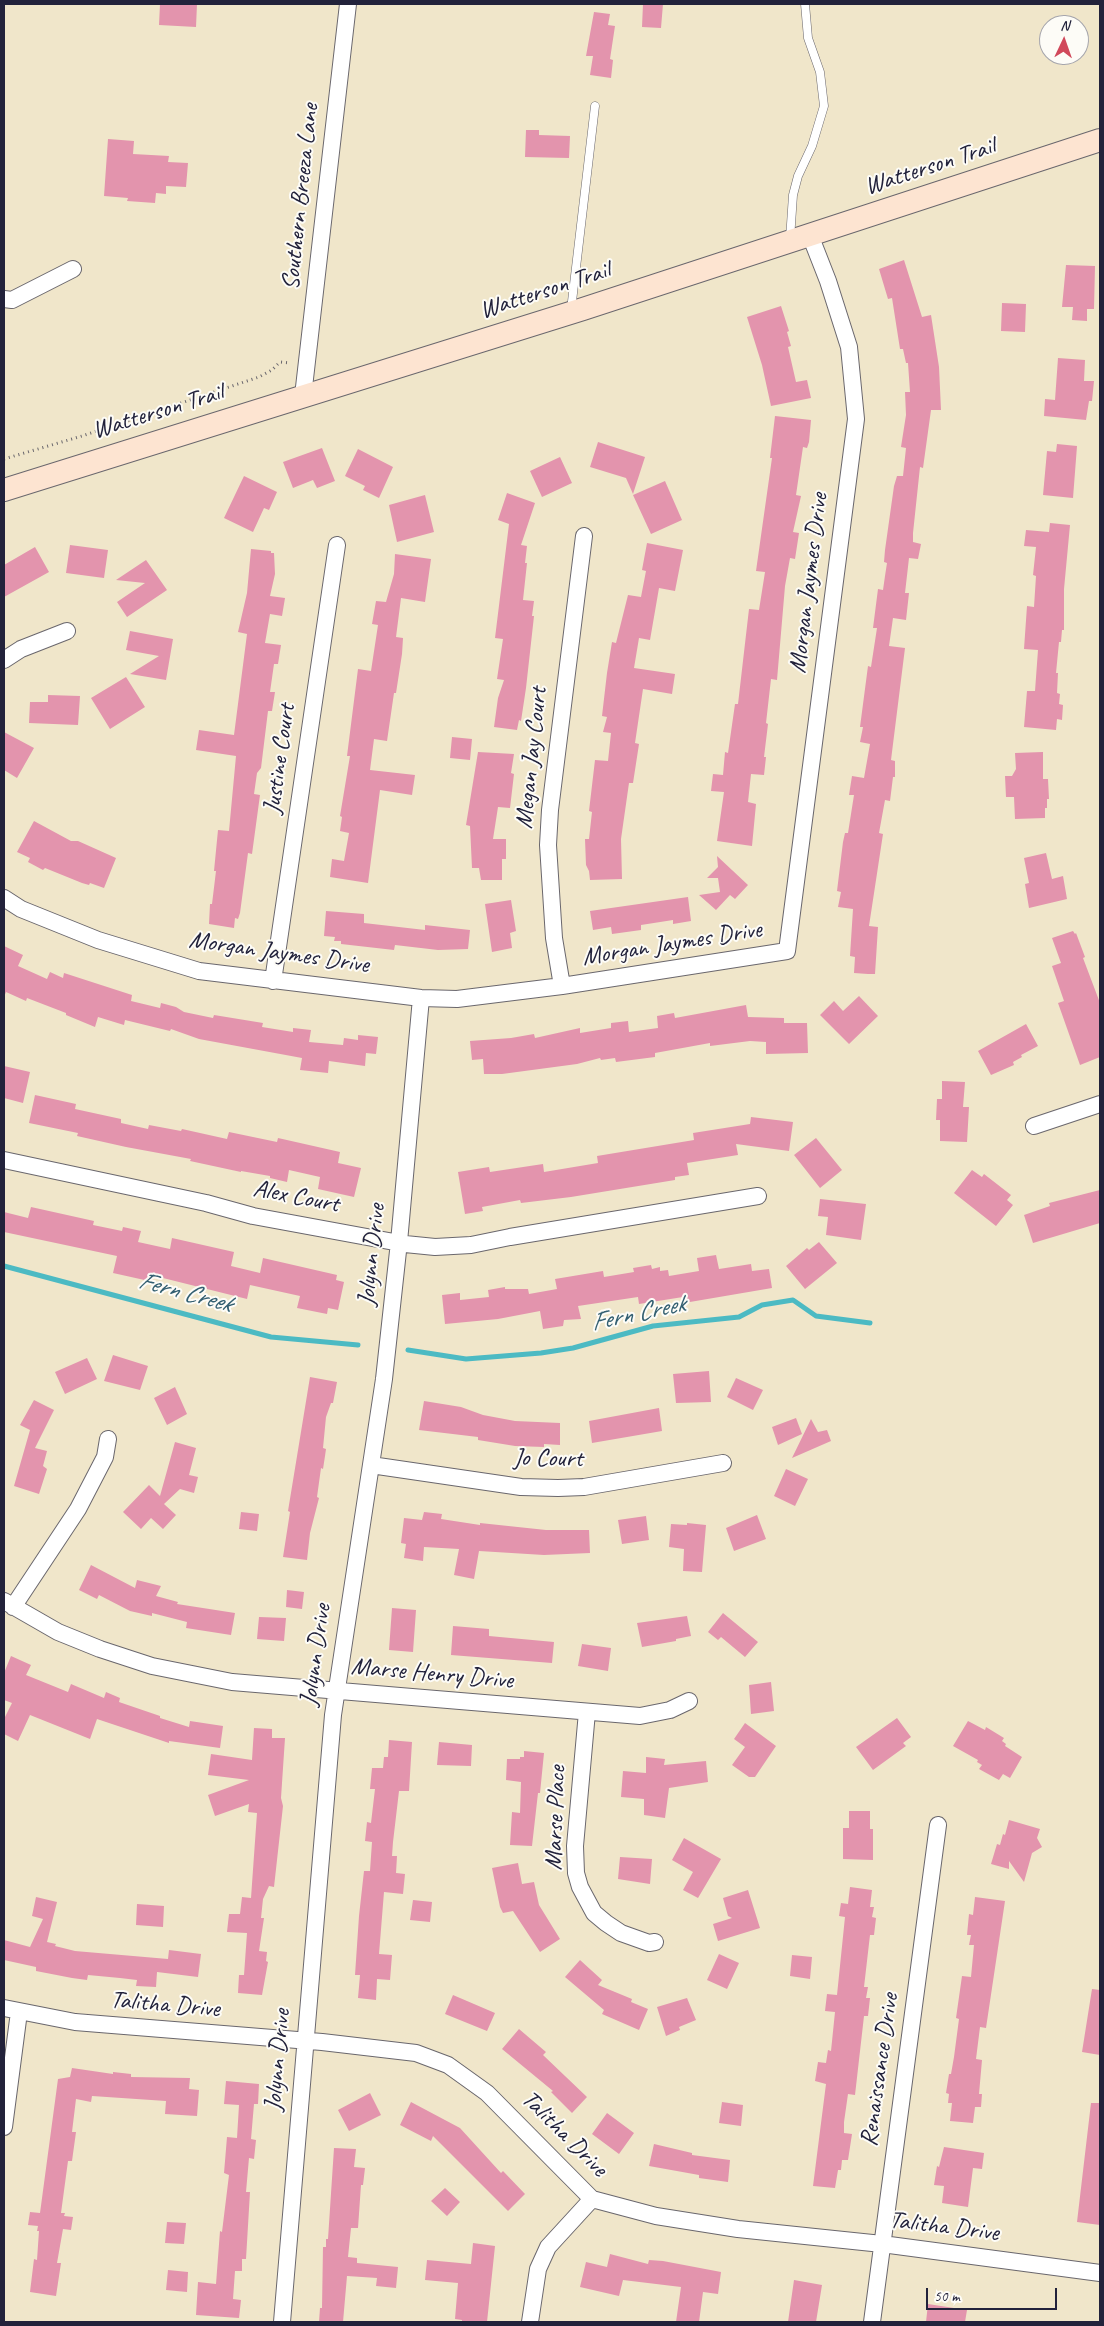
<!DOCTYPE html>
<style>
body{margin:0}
#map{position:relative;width:1104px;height:2326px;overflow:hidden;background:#f0e6ca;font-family:Caveat,sans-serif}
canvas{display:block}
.frame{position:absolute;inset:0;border:5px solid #22223b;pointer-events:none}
.north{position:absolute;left:1039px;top:15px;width:50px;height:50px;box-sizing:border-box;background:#fdfcf7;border:1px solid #a5a5ac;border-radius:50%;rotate:3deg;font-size:14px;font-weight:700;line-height:20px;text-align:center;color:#22223b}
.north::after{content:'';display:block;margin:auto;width:18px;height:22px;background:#d1495b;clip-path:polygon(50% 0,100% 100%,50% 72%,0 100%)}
.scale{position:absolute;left:926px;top:2288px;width:131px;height:22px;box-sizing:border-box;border:2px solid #22223b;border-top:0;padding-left:6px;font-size:15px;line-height:18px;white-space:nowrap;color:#22223b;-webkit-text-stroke:4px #fdfcf7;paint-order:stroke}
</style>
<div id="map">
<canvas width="1104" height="2326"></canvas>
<div class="frame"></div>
<div class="north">N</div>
<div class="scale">50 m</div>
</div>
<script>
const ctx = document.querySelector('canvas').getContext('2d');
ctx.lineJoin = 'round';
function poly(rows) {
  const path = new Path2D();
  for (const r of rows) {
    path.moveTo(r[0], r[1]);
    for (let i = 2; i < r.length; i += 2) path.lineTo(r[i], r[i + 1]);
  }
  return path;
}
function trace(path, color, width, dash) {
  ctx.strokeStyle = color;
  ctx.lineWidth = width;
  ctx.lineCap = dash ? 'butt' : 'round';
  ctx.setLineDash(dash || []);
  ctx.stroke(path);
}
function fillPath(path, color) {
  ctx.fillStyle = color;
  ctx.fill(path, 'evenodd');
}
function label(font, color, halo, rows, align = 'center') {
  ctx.font = font + ' Caveat,sans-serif';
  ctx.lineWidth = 4;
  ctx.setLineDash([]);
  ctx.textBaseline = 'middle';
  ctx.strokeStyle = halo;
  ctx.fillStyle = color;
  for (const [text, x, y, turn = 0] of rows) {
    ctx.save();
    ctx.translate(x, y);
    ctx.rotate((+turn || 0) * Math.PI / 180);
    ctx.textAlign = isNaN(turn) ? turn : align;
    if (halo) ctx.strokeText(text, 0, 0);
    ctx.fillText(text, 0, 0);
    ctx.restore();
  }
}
trace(poly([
 [4,1266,271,1337,358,1345],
 [408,1350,466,1359,541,1353,573,1348,653,1326,739,1317,762,1305,793,1300,816,1316,870,1323]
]), '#4cbac3', 5);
fillPath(poly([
 [160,4,197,4,196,27,159,25],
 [643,4,663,4,661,28,642,27],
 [594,12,610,14,608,25,615,26,610,59,613,60,611,78,590,75,593,56,586,56],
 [526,130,539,130,539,135,570,136,569,158,525,157],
 [108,139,134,141,133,154,169,156,168,162,188,163,186,187,166,186,166,194,156,193,155,203,127,201,128,198,104,196],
 [904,260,922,317,931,315,939,367,941,410,931,410,923,468,920,467,913,533,913,542,921,544,918,559,909,558,905,593,909,593,906,620,893,618,889,646,905,648,891,760,895,761,895,777,893,777,890,801,885,800,879,833,883,834,869,926,878,927,875,974,868,974,854,973,855,957,850,956,853,909,838,907,841,892,837,891,843,842,845,833,848,833,854,795,849,795,852,776,864,778,870,744,860,742,863,727,860,727,868,666,871,667,877,628,873,628,878,589,883,590,885,576,887,563,884,562,885,550,894,486,897,476,903,476,906,448,901,447,906,415,905,392,910,392,908,363,906,363,903,349,900,349,892,298,888,299,879,269],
 [1066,265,1095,266,1094,309,1087,309,1087,321,1072,320,1073,307,1062,307],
 [1002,303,1026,304,1025,332,1001,331],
 [781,306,789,331,787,332,791,346,788,347,796,382,807,380,811,398,771,406,762,365,747,317],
 [1058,358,1085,360,1084,381,1094,381,1092,401,1089,401,1086,420,1044,416,1045,399,1055,400],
 [775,416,811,420,809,442,807,448,803,447,796,495,801,496,793,532,799,533,795,559,790,558,785,586,777,680,771,679,766,723,768,724,764,757,766,757,764,775,751,774,748,802,756,804,752,846,717,841,724,792,711,791,713,774,723,775,725,752,728,753,735,704,738,704,749,609,759,610,765,572,756,571,772,458,770,458],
 [598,442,645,457,633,494,626,478,590,467],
 [1057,444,1077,446,1073,498,1043,495,1047,451,1056,452],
 [322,448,335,481,317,488,313,480,293,488,283,462],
 [358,449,393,467,379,498,363,490,365,486,345,476],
 [560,457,572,483,542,497,530,471],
 [244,476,277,492,269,510,264,508,253,532,224,518],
 [665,481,682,520,651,534,633,495],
 [507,493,535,503,521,545,527,546,525,563,527,563,523,600,534,601,532,616,534,616,526,688,521,721,519,720,517,730,494,727,498,698,504,680,497,679,503,639,495,638,509,524,498,520],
 [425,495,434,532,397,542,389,505],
 [1050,523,1070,525,1064,589,1064,630,1062,630,1061,642,1059,642,1056,673,1058,673,1057,693,1060,694,1059,704,1063,705,1062,720,1057,719,1056,730,1024,727,1027,691,1035,691,1038,650,1024,649,1027,606,1034,607,1036,576,1033,575,1036,547,1024,546,1026,530,1049,532],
 [647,543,683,550,675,591,659,588,650,640,639,638,634,668,675,674,672,694,643,689,635,743,639,744,633,783,629,783,621,839,622,879,590,880,589,871,586,865,585,839,589,839,592,812,589,811,595,760,608,761,611,733,603,732,607,717,602,716,607,673,612,642,616,643,628,595,641,597,646,571,642,570],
 [70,545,108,550,104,578,66,573],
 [35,547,49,572,4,597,4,565],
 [251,549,271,551,271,553,274,553,275,574,270,596,285,598,282,616,270,614,265,643,281,645,278,664,274,664,270,692,275,692,272,711,268,711,261,768,257,773,254,794,260,795,252,854,248,853,240,913,238,919,235,918,234,928,209,924,210,904,212,904,216,871,214,871,218,830,229,831,236,756,196,750,199,730,234,735,247,634,238,632,247,593],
 [395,554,431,559,425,602,401,598,396,637,403,638,402,654,396,693,394,693,387,741,374,739,370,770,415,775,412,795,380,790,368,883,330,877,332,859,344,861,349,833,340,831,342,817,340,816,350,756,347,756,358,669,371,671,378,625,372,624,376,601,386,602,394,574],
 [146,560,167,590,127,617,117,602,145,583,116,580],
 [130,631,173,639,166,680,130,674,159,656,126,650],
 [126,677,145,707,110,729,91,698],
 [48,695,80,696,78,725,29,723,30,702,48,702],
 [4,732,34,748,17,778,4,770],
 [452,737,472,739,470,760,450,758],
 [478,752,514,754,511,773,514,774,510,808,498,807,493,839,506,839,506,859,502,859,502,880,481,880,479,868,472,868,470,826,466,825],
 [1043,752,1043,779,1048,779,1049,799,1047,799,1047,808,1045,808,1045,818,1015,819,1014,797,1006,797,1005,776,1012,776,1016,769,1015,753],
 [34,821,71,841,78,841,116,858,104,888,90,883,89,885,82,883,45,868,43,870,28,862,30,858,17,852],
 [1046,853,1052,879,1063,876,1067,899,1029,908,1025,884,1029,883,1024,858],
 [717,856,748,885,735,899,730,895,716,910,699,895,720,892,718,878,707,878,718,867],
 [688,897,691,921,673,924,673,920,641,925,641,930,612,934,611,927,593,930,590,911],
 [511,900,516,931,510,933,512,948,492,952,485,904],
 [326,911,364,914,364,923,425,930,425,925,470,930,468,949,438,950,395,945,394,950,341,944,341,941,334,941,335,937,324,936],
 [1073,931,1075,934,1076,933,1085,957,1083,958,1100,1003,1100,1057,1080,1065,1058,1003,1064,1001,1052,966,1061,963,1052,938],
 [4,946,23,955,18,966,47,979,50,972,63,978,64,973,132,995,131,1001,160,1008,161,1003,176,1007,184,1012,213,1018,214,1015,263,1023,262,1027,293,1032,293,1028,311,1030,309,1042,343,1045,344,1038,358,1040,358,1035,378,1037,376,1054,366,1053,365,1066,329,1061,328,1073,300,1070,302,1058,199,1039,171,1029,170,1031,125,1020,124,1025,98,1017,95,1027,66,1015,66,1013,27,998,26,1001,6,992,4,997],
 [859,996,878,1016,849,1044,820,1015,834,1001,843,1011],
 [746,1005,748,1017,784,1018,784,1023,807,1023,808,1053,766,1054,766,1042,750,1041,710,1046,710,1043,655,1053,655,1057,616,1062,615,1058,601,1060,600,1058,577,1064,502,1074,484,1074,483,1059,472,1060,470,1041,511,1038,534,1034,535,1038,580,1028,580,1033,611,1028,611,1023,628,1021,629,1032,658,1028,657,1016,674,1013,675,1018],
 [1026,1024,1038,1046,1021,1055,1022,1057,1013,1062,1014,1065,991,1075,978,1051],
 [4,1066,30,1072,23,1103,4,1098],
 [942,1081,965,1082,963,1107,969,1107,967,1142,940,1141,940,1120,936,1120,937,1099,942,1099],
 [35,1095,76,1104,75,1109,121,1119,121,1123,148,1129,149,1125,181,1131,182,1129,227,1139,229,1132,277,1142,278,1138,340,1152,338,1163,361,1168,354,1197,318,1189,320,1177,289,1170,287,1182,270,1178,270,1176,241,1171,241,1172,190,1161,191,1159,126,1147,77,1136,78,1133,29,1123],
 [751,1117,793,1122,789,1151,736,1144,738,1155,687,1163,689,1175,675,1177,675,1180,571,1197,521,1203,520,1200,482,1207,483,1211,465,1214,458,1172,489,1167,490,1172,543,1164,544,1172,598,1163,597,1156,694,1140,693,1133,750,1124],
 [816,1138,842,1170,820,1188,794,1155],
 [972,1170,982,1177,984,1174,1011,1195,1007,1200,1013,1205,996,1226,954,1193],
 [1100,1190,1100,1223,1033,1243,1024,1215,1050,1206,1049,1203],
 [820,1199,866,1204,861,1240,826,1235,828,1217,818,1216],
 [31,1207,94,1221,93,1225,122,1231,123,1227,141,1231,138,1242,170,1249,172,1238,234,1252,231,1266,260,1273,263,1258,337,1275,336,1280,344,1282,338,1310,328,1308,327,1314,297,1308,300,1296,250,1285,247,1299,151,1275,149,1281,113,1273,117,1256,4,1232,4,1212,28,1218],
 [819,1242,837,1263,805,1289,786,1266,807,1248,809,1250],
 [716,1255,719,1269,751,1264,752,1271,769,1269,772,1288,684,1303,683,1297,639,1304,638,1297,578,1306,581,1319,564,1320,563,1326,543,1329,540,1311,498,1319,445,1324,442,1295,460,1293,460,1300,489,1297,488,1290,505,1287,505,1289,528,1289,529,1294,557,1289,555,1279,603,1271,604,1277,634,1272,633,1268,651,1265,652,1269,660,1267,660,1271,668,1270,669,1276,699,1271,697,1258],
 [113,1355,148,1366,140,1390,104,1381],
 [87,1358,97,1379,65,1394,55,1372],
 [709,1371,711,1402,676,1403,673,1374],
 [310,1377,337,1382,333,1403,331,1403,326,1417,323,1448,326,1449,325,1456,323,1469,321,1468,317,1497,319,1498,310,1533,307,1560,283,1557,290,1512,288,1511],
 [736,1378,763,1390,753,1410,727,1397],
 [175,1387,187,1414,167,1425,154,1398],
 [34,1400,54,1410,35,1448,47,1451,43,1466,47,1469,39,1494,14,1486,30,1430,20,1425],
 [424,1401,461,1407,483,1415,515,1421,560,1423,560,1445,544,1444,544,1447,515,1446,478,1440,478,1437,419,1430],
 [659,1408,662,1431,592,1443,589,1421],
 [796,1418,802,1434,778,1445,772,1427],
 [811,1419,818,1432,827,1430,831,1441,792,1458],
 [175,1442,196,1448,189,1475,198,1477,194,1493,180,1489,164,1504,176,1515,163,1529,151,1518,141,1529,123,1512,149,1485,160,1496],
 [786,1469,808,1479,795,1506,774,1496],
 [241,1512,259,1514,257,1531,239,1529],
 [424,1512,442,1514,441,1519,480,1525,480,1523,546,1530,589,1530,590,1553,544,1555,479,1551,474,1579,454,1575,459,1549,424,1547,423,1561,404,1558,406,1544,401,1543,404,1518,422,1520],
 [757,1515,766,1539,734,1551,726,1528],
 [646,1516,649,1540,622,1544,618,1520],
 [687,1523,706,1525,702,1572,683,1571,684,1549,669,1547,671,1524,687,1525],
 [91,1565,135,1588,137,1580,161,1586,156,1596,178,1602,177,1604,235,1613,231,1635,186,1628,187,1622,152,1613,152,1616,130,1611,99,1595,97,1599,79,1590],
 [287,1590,304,1592,302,1609,286,1607],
 [392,1608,416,1610,413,1652,389,1650],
 [723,1613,758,1642,745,1657,721,1637,718,1640,708,1632],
 [687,1616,691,1636,676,1639,676,1641,642,1647,637,1623],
 [259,1617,286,1618,284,1641,257,1639],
 [453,1626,489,1629,489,1636,554,1642,552,1663,451,1655],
 [582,1644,611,1648,608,1671,578,1666],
 [11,1656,31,1665,26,1675,68,1692,71,1684,104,1698,106,1692,120,1698,119,1702,160,1716,160,1718,189,1727,190,1721,223,1726,220,1748,169,1741,169,1743,97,1719,90,1739,30,1715,18,1741,4,1734,4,1719,12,1703,4,1700,4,1673],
 [771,1682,774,1711,751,1714,749,1685],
 [897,1718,911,1737,903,1743,906,1746,873,1770,856,1747],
 [968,1721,985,1730,986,1727,1004,1738,1002,1741,1006,1744,1005,1746,1022,1757,1010,1778,1003,1774,999,1780,979,1769,982,1765,977,1762,978,1760,953,1746],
 [745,1723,776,1746,755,1777,749,1777,732,1765,745,1747,734,1739],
 [254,1728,272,1729,272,1738,285,1738,281,1798,283,1806,274,1887,269,1886,263,1899,261,1918,264,1918,259,1951,267,1952,266,1961,268,1962,262,1995,238,1993,239,1975,244,1975,247,1933,227,1932,229,1914,240,1914,242,1897,251,1898,257,1813,248,1812,249,1804,215,1816,208,1795,249,1780,208,1775,211,1754,252,1760],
 [389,1740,412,1742,409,1791,399,1791,393,1842,392,1856,397,1856,396,1873,405,1874,403,1894,384,1892,379,1954,392,1955,390,1980,377,1979,376,2000,358,1998,360,1975,355,1975,359,1916,364,1871,370,1871,372,1842,365,1841,367,1822,371,1823,375,1789,370,1789,372,1768,383,1768,384,1757,388,1757],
 [439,1742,472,1745,471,1766,437,1765],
 [524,1751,544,1753,540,1793,538,1793,532,1846,510,1845,512,1812,520,1813,521,1782,506,1780,507,1759,520,1759,520,1757,524,1757],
 [646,1757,665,1759,664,1765,706,1761,708,1782,669,1788,665,1818,644,1815,644,1799,621,1797,623,1771,646,1773],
 [849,1811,870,1811,870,1829,873,1829,873,1860,843,1859,843,1828,849,1828],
 [1009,1820,1040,1829,1037,1838,1042,1847,1032,1853,1024,1882,1009,1861,1009,1869,991,1864,997,1844,1000,1845,1003,1834,1005,1835],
 [684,1838,721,1859,698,1898,683,1890,693,1872,672,1860],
 [620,1857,652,1859,650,1884,618,1879],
 [518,1863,522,1884,534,1882,539,1905,560,1939,540,1952,513,1911,503,1913,500,1907,492,1868],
 [850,1887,872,1890,870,1907,874,1907,872,1917,876,1918,874,1935,870,1935,864,1987,868,1987,866,1998,870,1998,868,2016,864,2016,855,2095,848,2094,844,2122,844,2133,852,2134,848,2160,842,2160,841,2170,838,2170,835,2188,813,2186,826,2084,815,2081,818,2062,826,2063,828,2050,831,2051,835,2012,825,2011,827,1994,837,1995,845,1917,839,1916,841,1903,848,1904],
 [748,1890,760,1928,718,1941,713,1924,732,1918,728,1916,723,1898],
 [36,1897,57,1902,47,1942,56,1944,55,1946,75,1951,168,1959,169,1950,201,1954,198,1977,157,1972,156,1987,136,1986,137,1980,120,1978,88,1975,87,1980,72,1978,36,1971,36,1967,4,1960,4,1940,30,1947,43,1919,32,1916],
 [975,1897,1005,1901,986,2028,980,2027,976,2059,982,2060,979,2094,982,2094,981,2107,975,2107,973,2123,950,2121,952,2103,948,2103,949,2094,946,2093,949,2074,951,2074,954,2057,959,2019,956,2018,962,1976,971,1977,974,1945,969,1945,971,1935,967,1935,969,1914,973,1915],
 [413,1900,432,1902,430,1922,410,1920],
 [137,1904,164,1906,163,1927,136,1925],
 [719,1954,739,1963,727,1989,707,1980],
 [792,1955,812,1957,810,1979,790,1976],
 [580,1960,602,1980,598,1985,632,1999,631,2002,648,2009,639,2030,602,2014,604,2010,565,1977],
 [1092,1989,1100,1990,1100,2055,1082,2052],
 [453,1995,495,2013,487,2031,445,2014],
 [687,1998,696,2020,679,2027,680,2030,666,2036,657,2007],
 [519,2029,546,2052,543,2055,587,2097,572,2113,551,2092,553,2091,502,2049],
 [72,2068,113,2074,113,2072,131,2074,131,2077,190,2078,189,2089,199,2090,197,2116,165,2114,166,2101,92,2096,91,2102,76,2099,72,2132,76,2132,72,2161,68,2161,61,2213,65,2213,64,2216,73,2217,71,2230,63,2229,57,2263,61,2263,56,2296,30,2292,34,2259,37,2260,39,2231,37,2231,38,2226,28,2225,30,2212,40,2213,58,2079,70,2077],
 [226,2081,259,2084,258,2104,254,2104,251,2139,256,2140,254,2159,249,2158,246,2192,250,2192,246,2259,242,2259,242,2271,235,2271,233,2299,241,2300,239,2318,196,2315,198,2282,216,2284,220,2231,222,2232,229,2175,224,2173,227,2137,237,2138,239,2105,224,2104],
 [370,2093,381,2115,349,2131,338,2110],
 [411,2102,460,2128,501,2173,503,2171,525,2194,508,2211,433,2136,431,2141,400,2125],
 [722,2102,743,2105,741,2126,719,2123],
 [1091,2103,1100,2103,1100,2225,1077,2222],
 [607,2113,634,2133,619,2154,592,2134],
 [654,2144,692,2153,692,2155,730,2160,728,2182,699,2178,699,2175,649,2166],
 [944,2147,984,2153,982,2169,973,2168,968,2207,942,2203,944,2186,934,2185,937,2166,939,2167],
 [334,2148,356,2149,354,2167,365,2168,363,2185,361,2185,358,2228,351,2228,348,2257,357,2258,357,2263,398,2267,396,2288,376,2286,377,2278,347,2276,343,2322,319,2322,320,2308,322,2308,323,2247,326,2247,326,2239,328,2239],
 [445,2188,460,2202,447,2216,431,2201],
 [167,2222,186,2223,184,2244,165,2243],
 [473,2243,495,2246,487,2322,462,2322,462,2320,455,2319,458,2283,425,2280,427,2260,471,2264],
 [610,2254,648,2264,649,2260,663,2261,721,2272,718,2294,703,2292,699,2322,676,2322,681,2287,623,2280,619,2296,580,2287,586,2262,607,2267],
 [168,2270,188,2272,187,2292,166,2290],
 [794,2280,822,2285,816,2322,788,2322],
 [928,2304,967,2310,965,2322,926,2322]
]), '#e394ad');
const lane = poly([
 [790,239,793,195,798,176,812,146,824,106,820,72,808,38,805,4],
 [571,310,595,106]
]);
const street = poly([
 [4,299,12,300,73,269],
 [303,396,348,4],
 [4,660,21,649,67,631],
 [4,898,21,909,98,940,199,971,421,998,457,999,562,986,787,951,856,419,849,347,828,281,810,235],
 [273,981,337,545],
 [562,986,554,938,548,845,550,810,584,536],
 [1034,1126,1100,1104],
 [4,1160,206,1203,253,1216,405,1244,435,1247,471,1245,510,1237,758,1196],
 [371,1465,521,1487,558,1488,584,1487,723,1463],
 [4,1601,58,1632,100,1649,152,1666,232,1682,640,1716,670,1710,689,1701],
 [13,1607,78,1509,105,1457,108,1439],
 [587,1712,575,1846,576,1873,580,1887,594,1913,606,1923,621,1933,649,1943,655,1942],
 [4,2008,75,2022,322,2042,416,2053,448,2065,487,2093,592,2199,656,2216,738,2229,882,2244,1100,2273],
 [4,2127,19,2012],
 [282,2322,333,1715,384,1379,399,1242,421,998],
 [530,2322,538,2269,548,2247,592,2199],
 [872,2322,938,1825]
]);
const secondary = poly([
 [4,490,583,309,1100,140]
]);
trace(lane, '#6a676d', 9);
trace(street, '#6a676d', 18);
trace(secondary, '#6a676d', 24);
trace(poly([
 [4,459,82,436,259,377,272,370,280,362,290,363]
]), '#6a676d', 3, [1, 4]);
trace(lane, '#fff', 8);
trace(street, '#fff', 16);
trace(secondary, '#fde4d1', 22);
label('25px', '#22223b', '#fdfcf7', [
 ["Watterson Trail",930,167,-18],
 ["Southern Breeza Lane",301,197,-84],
 ["Watterson Trail",545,291,-18],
 ["Watterson Trail",158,412,-17],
 ["Morgan Jaymes Drive",809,583,-83],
 ["Megan Jay Court",532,758,-84],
 ["Justine Court",280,759,-82],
 ["Morgan Jaymes Drive",672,944,-9],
 ["Morgan Jaymes Drive",279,953,8],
 ["Alex Court",296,1197,11],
 ["Jolynn Drive",372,1255,-84],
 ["Jo Court",548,1459,1],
 ["Jolynn Drive",316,1655,-82],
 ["Marse Henry Drive",432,1674,5],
 ["Marse Place",556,1818,-88],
 ["Talitha Drive",165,2005,5],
 ["Jolynn Drive",278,2060,-85],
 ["Renaissance Drive",880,2070,-82],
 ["Talitha Drive",564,2134,45],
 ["Talitha Drive",944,2227,7]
]);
label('italic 26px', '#335f71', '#fdfcf7', [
 ["Fern Creek",185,1293,15],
 ["Fern Creek",638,1314,-12]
]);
</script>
